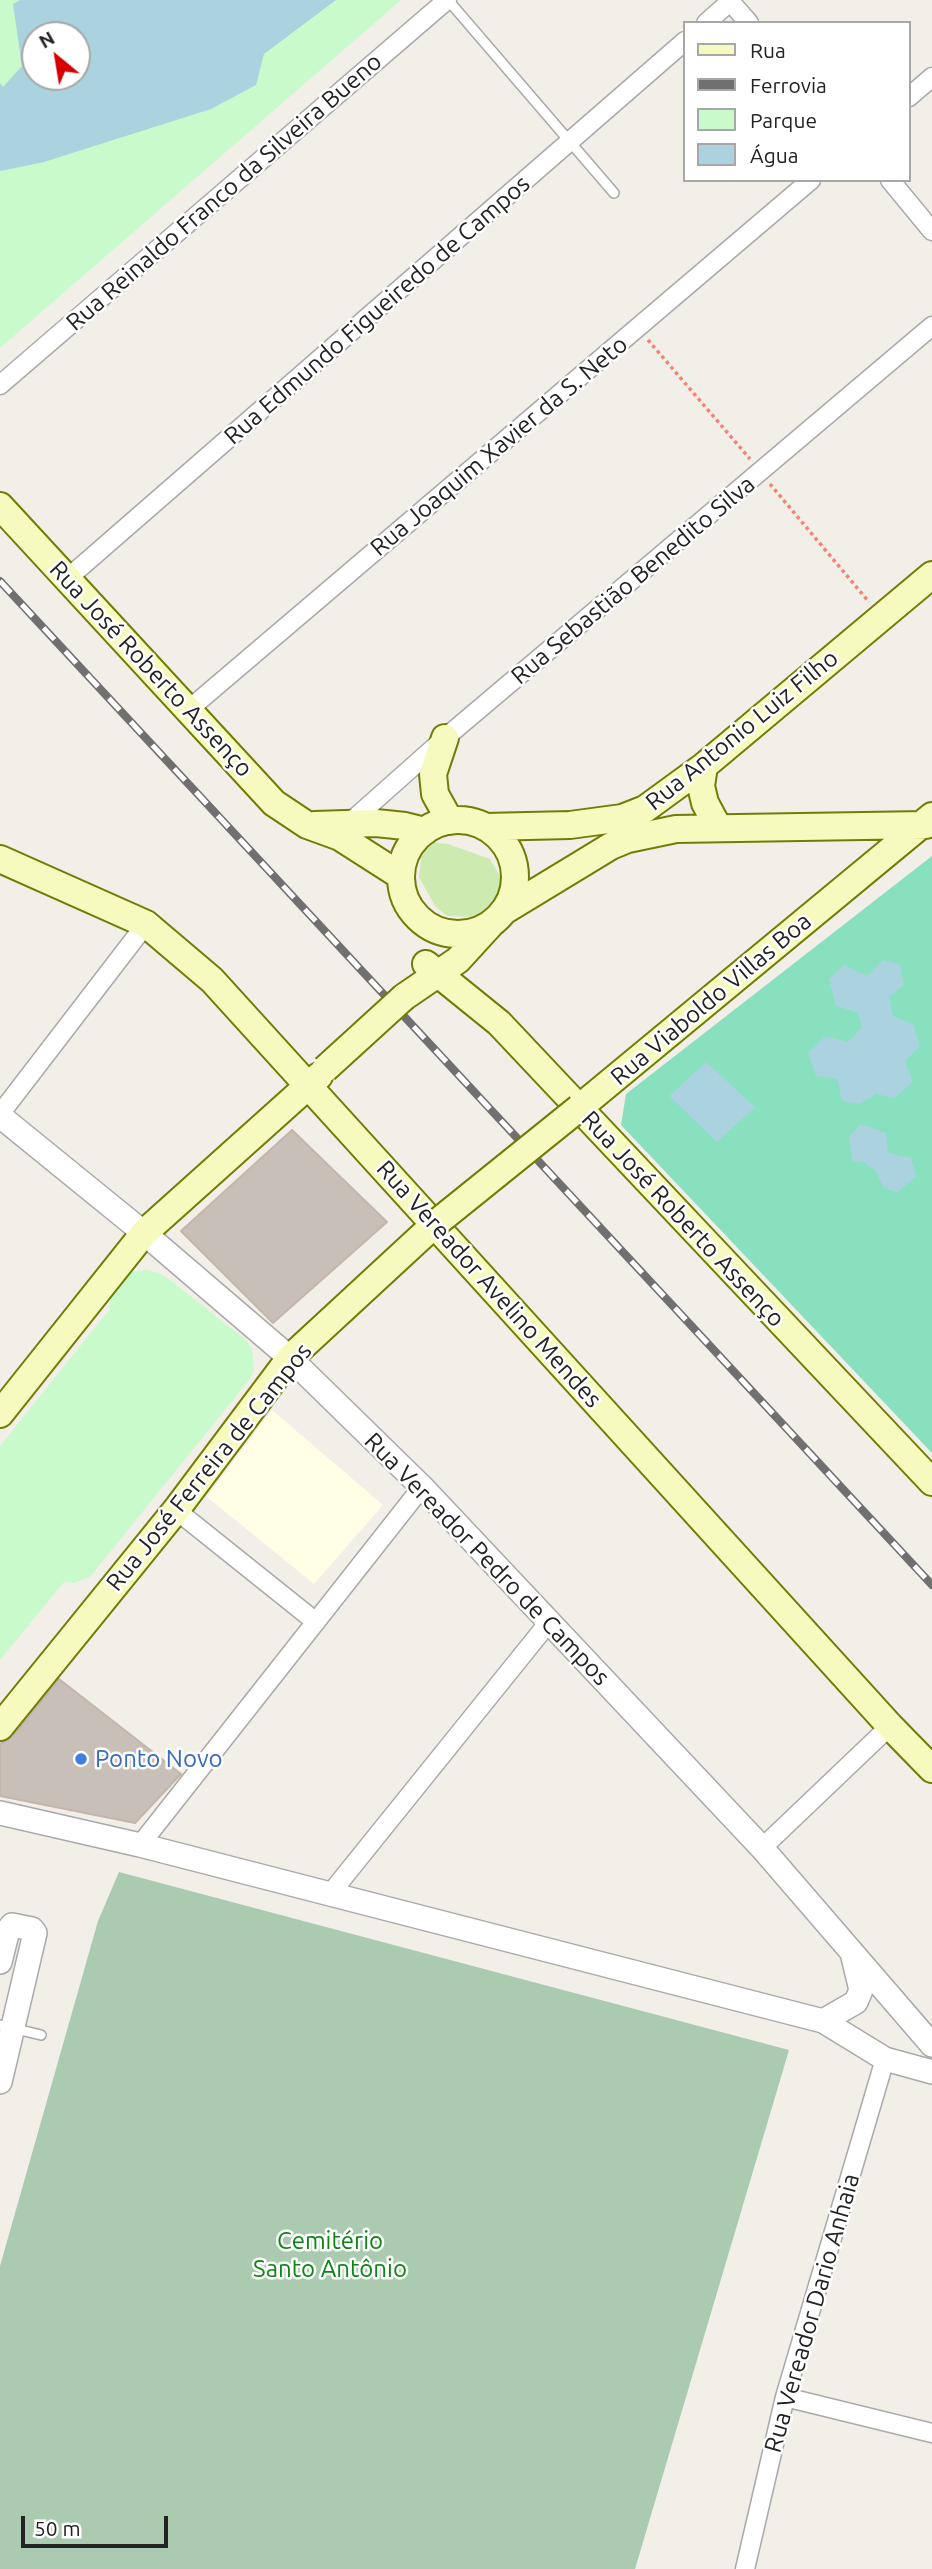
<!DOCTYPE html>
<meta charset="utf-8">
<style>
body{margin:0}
#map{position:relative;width:932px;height:2569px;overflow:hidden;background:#f2efe9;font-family:Ubuntu,sans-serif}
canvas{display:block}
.legend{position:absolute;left:683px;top:21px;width:228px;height:161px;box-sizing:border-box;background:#fff;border:2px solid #a7a7a7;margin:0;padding:9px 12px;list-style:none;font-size:21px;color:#222}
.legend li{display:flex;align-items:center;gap:14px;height:35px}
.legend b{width:35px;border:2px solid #a7a7a7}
.north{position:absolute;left:21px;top:21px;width:70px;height:70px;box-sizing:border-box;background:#fff;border:2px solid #a7a7a7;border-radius:50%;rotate:330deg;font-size:19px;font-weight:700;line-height:28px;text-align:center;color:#222}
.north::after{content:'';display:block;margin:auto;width:24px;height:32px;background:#d40000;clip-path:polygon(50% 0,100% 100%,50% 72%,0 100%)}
.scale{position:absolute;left:21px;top:2516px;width:147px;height:32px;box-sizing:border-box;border:4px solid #222;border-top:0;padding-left:9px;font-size:21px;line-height:24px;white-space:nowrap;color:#222;-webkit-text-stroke:5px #fff;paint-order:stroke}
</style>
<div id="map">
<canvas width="932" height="2569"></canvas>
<ul class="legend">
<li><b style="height:9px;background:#f7fabf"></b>Rua</li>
<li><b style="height:9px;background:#707070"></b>Ferrovia</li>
<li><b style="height:19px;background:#c8facc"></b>Parque</li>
<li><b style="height:19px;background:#aad3df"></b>Água</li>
</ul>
<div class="north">N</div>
<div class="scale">50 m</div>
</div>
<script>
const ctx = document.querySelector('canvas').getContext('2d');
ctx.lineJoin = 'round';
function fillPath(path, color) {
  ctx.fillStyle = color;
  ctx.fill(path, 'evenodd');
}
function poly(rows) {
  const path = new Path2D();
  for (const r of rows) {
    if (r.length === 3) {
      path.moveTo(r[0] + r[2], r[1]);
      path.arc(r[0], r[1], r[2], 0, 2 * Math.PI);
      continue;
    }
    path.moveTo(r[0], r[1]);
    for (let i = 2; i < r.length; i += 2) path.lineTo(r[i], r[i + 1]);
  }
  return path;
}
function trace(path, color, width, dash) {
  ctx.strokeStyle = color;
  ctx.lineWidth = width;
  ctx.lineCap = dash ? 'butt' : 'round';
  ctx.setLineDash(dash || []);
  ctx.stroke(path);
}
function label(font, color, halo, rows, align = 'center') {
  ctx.font = font + ' Ubuntu,sans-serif';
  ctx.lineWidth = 5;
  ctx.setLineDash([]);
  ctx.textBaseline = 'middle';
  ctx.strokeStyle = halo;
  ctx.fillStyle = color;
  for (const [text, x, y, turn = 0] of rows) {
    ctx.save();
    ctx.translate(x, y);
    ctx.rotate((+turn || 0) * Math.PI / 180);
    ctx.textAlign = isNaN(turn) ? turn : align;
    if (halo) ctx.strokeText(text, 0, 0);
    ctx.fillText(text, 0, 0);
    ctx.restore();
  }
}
fillPath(poly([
 [272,1410,383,1505,314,1584,207,1497]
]), '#ffffe5');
fillPath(poly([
 [430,842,448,844,490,859,506,886,489,910,474,917,447,916,435,906,419,877,422,849]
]), '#cdebb0');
fillPath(poly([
 [119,1872,789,2050,635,2569,0,2569,0,2266,98,1921]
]), '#aacbaf');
fillPath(poly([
 [0,0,401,0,0,348],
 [35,35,77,35,77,77,35,77],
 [147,1270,159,1273,170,1280,246,1340,252,1349,254,1370,249,1380,90,1577,73,1583,64,1582,0,1660,0,1446,109,1310,112,1287,123,1275,135,1271]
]), '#c8facc');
fillPath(poly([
 [932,856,932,1453,621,1125,626,1094]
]), '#88e0be');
fillPath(poly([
 [20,0,336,0,264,54,256,85,211,109,44,162,0,171,0,83,3,87,22,66,13,4],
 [77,35,77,77,35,77,35,35],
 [883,960,900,964,904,985,889,997,893,1016,913,1024,920,1046,905,1061,913,1082,894,1098,876,1094,860,1104,842,1101,837,1079,816,1076,808,1053,825,1036,848,1042,862,1027,858,1013,836,1006,829,979,844,965,867,976],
 [706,1062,755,1107,717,1142,669,1096],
 [861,1124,886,1133,888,1153,911,1158,916,1176,897,1193,883,1187,876,1171,863,1162,852,1161,849,1136]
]), '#aad3df');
const building = poly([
 [292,1130,387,1222,273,1323,181,1231,292,1130],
 [59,1679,181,1774,135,1823,0,1796,0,1744,12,1737,59,1679]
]);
fillPath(building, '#c7bfb8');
trace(building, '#c4b6ab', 2);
const service = poly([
 [448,0,614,193],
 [0,2025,41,2035]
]);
const minor = poly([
 [729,0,749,23],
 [706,23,732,0],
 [909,97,932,77],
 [890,180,932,231],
 [0,385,447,0],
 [68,578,685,41],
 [187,711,811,180],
 [347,825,445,738,932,326],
 [0,1114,146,924],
 [176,1510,316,1622],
 [140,1845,422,1487],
 [762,1848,890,1726],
 [330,1894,549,1622],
 [785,2397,932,2433],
 [745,2569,785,2397,885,2059]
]);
const tertiary = poly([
 [0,1116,144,1233,290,1358,422,1487,762,1848,932,2045],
 [0,1813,140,1845,823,2021,885,2059,932,2072],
 [0,1962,8,1930,12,1925,32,1929,35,1933,0,2082],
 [823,2021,856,2002,861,1990,853,1957]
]);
const secondary = poly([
 [0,506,274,803,307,825,340,837,401,876],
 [445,738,433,774,435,794,450,821],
 [704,766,701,786,705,803,718,827],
 [458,877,57],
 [315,825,376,823,405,826,425,831],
 [485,827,570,825,622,818,645,809,704,766,932,575],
 [0,859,146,924,212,980,890,1726,932,1769],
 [504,911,611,846,628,839,676,829,926,825],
 [426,964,499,1023,932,1482],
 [404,997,458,960,490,925],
 [579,1108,932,816],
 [0,1414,144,1233,319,1076],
 [0,1727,176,1510,290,1358,435,1224]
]);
trace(service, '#a9a9a9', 12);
trace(minor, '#a9a9a9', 21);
trace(tertiary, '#a9a9a9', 26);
trace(secondary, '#707d05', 30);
trace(poly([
 [648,340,750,459],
 [770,484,869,602]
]), '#fa8072', 3.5, [3.5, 3.5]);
trace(service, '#fff', 9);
trace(minor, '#fff', 18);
trace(tertiary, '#fff', 23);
trace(secondary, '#f7fabf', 26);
const rail = poly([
 [0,581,932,1585]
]);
trace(rail, '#707070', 8);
trace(rail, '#fff', 5, [16]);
const secondaryBridge = poly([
 [325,1069,404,997],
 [435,1224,579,1108]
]);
trace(secondaryBridge, '#707d05', 30, []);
trace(secondaryBridge, '#f7fabf', 26);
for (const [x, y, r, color] of [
 [81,1759,7,"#3f7fe0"]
]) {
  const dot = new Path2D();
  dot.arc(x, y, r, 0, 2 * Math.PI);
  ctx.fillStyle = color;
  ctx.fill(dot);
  trace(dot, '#fff', 2.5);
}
label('24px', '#222', '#fff', [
 ["Rua Reinaldo Franco da Silveira Bueno",224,192,-41],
 ["Rua Edmundo Figueiredo de Campos",377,310,-41],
 ["Rua Joaquim Xavier da S. Neto",499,446,-40],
 ["Rua Sebastião Benedito Silva",633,580,-40],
 ["Rua José Roberto Assenço",151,669,47],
 ["Rua Antonio Luiz Filho",742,730,-39],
 ["Rua Viaboldo Villas Boa",711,999,-40],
 ["Rua José Roberto Assenço",683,1219,47],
 ["Rua Vereador Avelino Mendes",489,1284,48],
 ["Rua José Ferreira de Campos",209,1467,-51],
 ["Rua Vereador Pedro de Campos",487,1559,46],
 ["Rua Vereador Dario Anhaia",812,2313,-74]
]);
label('24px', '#366cbe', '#fff', [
 ["Ponto Novo",95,1759]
], 'left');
label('24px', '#0c8416', '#fff', [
 ["Cemitério",330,2241],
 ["Santo Antônio",330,2269]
]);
</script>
